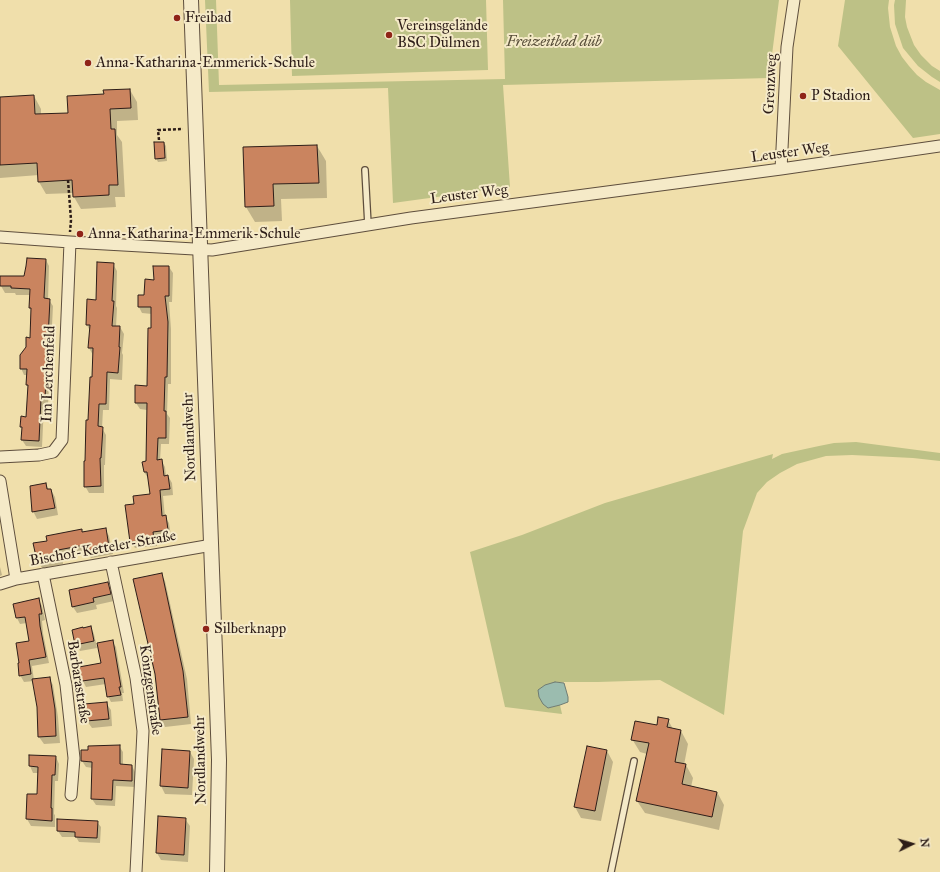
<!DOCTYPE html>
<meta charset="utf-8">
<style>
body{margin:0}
#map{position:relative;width:940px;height:872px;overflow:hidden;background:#f0dfab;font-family:"IM FELL Great Primer",serif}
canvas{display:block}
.north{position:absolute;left:892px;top:824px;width:40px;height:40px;-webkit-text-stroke:3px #f5eac8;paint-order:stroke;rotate:85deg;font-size:11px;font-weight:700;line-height:16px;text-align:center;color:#2d1d18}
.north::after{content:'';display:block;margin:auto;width:14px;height:18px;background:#2d1d18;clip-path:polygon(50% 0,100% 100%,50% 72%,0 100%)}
</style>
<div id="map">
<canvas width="940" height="872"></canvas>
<div class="north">N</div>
</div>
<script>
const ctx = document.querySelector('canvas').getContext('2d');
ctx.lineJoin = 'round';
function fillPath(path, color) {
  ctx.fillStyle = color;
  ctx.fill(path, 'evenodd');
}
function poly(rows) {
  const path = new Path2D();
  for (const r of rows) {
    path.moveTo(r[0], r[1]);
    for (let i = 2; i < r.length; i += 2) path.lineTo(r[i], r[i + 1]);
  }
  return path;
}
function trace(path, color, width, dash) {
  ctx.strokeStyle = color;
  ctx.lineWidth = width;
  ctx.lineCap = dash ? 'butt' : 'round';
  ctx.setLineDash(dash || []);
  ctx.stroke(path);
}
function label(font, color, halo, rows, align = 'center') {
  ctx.font = font + ' "IM FELL Great Primer",serif';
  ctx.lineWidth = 4;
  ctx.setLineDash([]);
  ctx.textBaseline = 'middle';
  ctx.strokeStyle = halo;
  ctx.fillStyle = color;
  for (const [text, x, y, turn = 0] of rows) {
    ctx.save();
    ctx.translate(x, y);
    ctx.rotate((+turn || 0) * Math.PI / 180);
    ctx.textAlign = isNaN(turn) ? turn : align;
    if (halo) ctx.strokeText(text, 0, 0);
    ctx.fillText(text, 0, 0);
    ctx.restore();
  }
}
fillPath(poly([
 [205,0,216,0,219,85,505,79,503,0,779,0,769,78,503,85,510,187,393,203,388,88,209,92],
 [290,0,486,0,488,70,292,76],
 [845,0,889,0,888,8,890,27,896,46,902,57,909,66,917,75,926,82,940,90,940,134,913,138,838,46],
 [895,0,906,0,905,17,907,27,914,45,921,55,932,66,940,71,940,82,932,77,918,66,903,48,895,24,894,5],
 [856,442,940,453,940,461,913,458,852,455,826,456,797,464,780,473,767,482,757,493,743,531,724,715,660,680,598,682,555,682,548,708,560,705,562,714,505,707,470,552,522,535,605,503,773,454,772,459,782,454,819,446,834,443]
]), '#bdc186');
const water = poly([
 [555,682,564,683,568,697,568,702,560,705,548,708,543,704,539,697,538,690,545,685,555,682]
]);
fillPath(water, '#9bbcaf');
trace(water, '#6f7c73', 1);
fillPath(poly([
 [130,90,137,102,138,120,117,121,117,135,122,142,125,197,115,197,116,207,81,209,74,197,73,193,46,194,39,182,39,175,0,178,0,98,34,96,41,109,41,115,69,114,105,95],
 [164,143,166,146,167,161,158,162,156,158],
 [317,146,326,161,327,198,281,199,282,221,255,222,246,207,244,148],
 [46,260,49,266,48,300,49,300,53,306,48,405,44,405,42,447,26,446,22,440,23,429,21,426,27,418,29,388,27,385,27,375,24,375,21,368,31,339,32,311,30,308,31,295,16,295,15,293,5,293,1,286,1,277,25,277],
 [113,264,117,271,116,306,117,308,116,327,120,327,124,334,122,353,123,355,122,380,110,379,109,410,103,410,102,428,106,435,105,465,104,465,104,493,89,493,85,486,86,462,93,378,93,355,89,348,90,331,87,325],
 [169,267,173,273,172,302,169,302,171,329,171,384,168,384,167,414,170,418,169,444,161,444,160,461,161,460,165,467,166,476,168,476,172,483,173,495,163,496,165,517,169,523,171,536,156,538,157,546,135,548,131,542,135,505,151,494,148,478,144,472,147,462,147,410,140,409,136,403,148,387,152,314,142,313,139,307,156,281],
 [46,484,49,490,51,490,55,497,58,515,37,519,33,511],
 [105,529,109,536,113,554,91,558,87,552,62,557,63,564,42,568,38,561,48,542,81,530,83,533],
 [0,567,2,575,0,576],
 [161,574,165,581,187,679,191,724,165,727,161,720],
 [108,583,111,590,114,601,96,605,97,609,77,613,73,607],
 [38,599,42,606,45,620,42,621,43,633,49,663,32,666,34,680,49,678,53,685,58,717,60,743,44,744,39,737,38,706,34,681,24,682,20,675,30,641,27,623,20,624,17,618,14,605],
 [91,627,94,634,97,648,80,651,76,644,83,629],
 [112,641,116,647,124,693,122,693,123,701,111,702,108,696,106,684,86,687,83,681,102,664],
 [106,703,111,710,112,726,92,728,87,721],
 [668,720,673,729,681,731,688,744,684,765,686,765,693,778,691,787,717,792,724,805,719,830,645,813,637,801,647,754,640,752,632,739],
 [119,746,123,752,123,765,132,766,135,772,135,787,116,786,115,806,96,805,92,799,93,768,86,767,82,761,82,751],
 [163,750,190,752,194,759,192,795,165,794,161,786],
 [607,751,613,762,601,821,581,818,575,807],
 [30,756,56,757,59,764,58,781,55,781,54,814,55,815,55,827,31,826,27,819,28,795,38,795,39,773,33,773,30,766],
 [185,819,190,826,188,862,161,860,157,853],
 [58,821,97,822,101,827,100,843,79,842,76,837,62,837,58,831]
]), '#0003');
const building = poly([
 [130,89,131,108,110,109,111,129,115,129,118,185,109,185,109,195,73,197,72,180,38,182,37,163,0,165,0,97,34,95,35,114,68,113,67,96,104,94,103,90,130,89],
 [154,142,164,142,165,158,155,159,154,142],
 [317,145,319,183,273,184,274,206,245,207,243,147,317,145],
 [27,258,46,259,44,298,50,299,45,399,41,399,39,441,21,440,22,427,20,427,21,416,26,417,28,385,26,385,27,369,20,369,20,355,26,347,26,337,30,338,31,308,29,308,30,289,11,288,11,286,0,286,0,276,24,276,26,266,27,258],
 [97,262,114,263,112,301,114,301,112,326,120,326,119,347,120,347,118,373,107,372,106,404,99,404,98,426,103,427,101,458,100,458,101,486,84,487,84,461,85,461,86,420,88,420,90,377,92,377,93,348,88,348,90,325,86,325,87,299,96,300,97,262],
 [153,266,169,266,169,296,165,296,168,322,167,377,165,377,164,411,166,411,166,438,158,438,157,460,162,459,164,476,168,475,170,489,160,490,162,516,166,515,168,530,153,532,154,539,130,542,125,505,134,504,133,496,150,494,147,472,144,472,142,462,146,461,147,403,135,403,135,385,147,386,148,328,151,328,151,307,138,307,138,295,144,295,145,279,154,280,153,266],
 [46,483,47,489,51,489,55,508,32,512,30,486,46,483],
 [106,528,109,547,86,551,85,545,58,550,60,557,37,561,33,543,47,541,46,536,82,529,82,532,106,528],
 [162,573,183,671,188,717,160,720,155,674,133,579,162,573],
 [108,582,111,594,93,598,94,602,72,607,69,590,108,582],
 [39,598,42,614,39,614,40,626,46,657,29,660,31,674,19,676,18,663,19,663,16,643,29,641,25,617,16,618,13,604,39,598],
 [91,626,94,641,75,645,72,630,83,627,83,628,91,626],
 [113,640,121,687,119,687,121,695,107,697,104,678,82,681,79,667,101,663,97,643,113,640],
 [50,677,55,709,56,736,38,737,37,707,32,679,50,677],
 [107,702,109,719,86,721,84,704,107,702],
 [658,717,669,719,667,727,681,730,675,762,686,764,682,784,717,792,712,817,636,801,649,743,631,740,635,721,657,725,658,717],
 [120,745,120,764,132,765,132,781,113,780,112,800,91,799,92,762,81,761,81,750,88,750,88,746,120,745],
 [587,746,607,750,595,811,574,807,587,746],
 [162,749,190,751,188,788,160,786,162,749],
 [29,755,56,756,55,775,52,775,51,808,52,808,52,821,26,819,27,794,37,794,38,767,29,766,29,755],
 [158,816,186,818,184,855,156,853,158,816],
 [57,819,98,821,97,838,75,837,75,832,57,831,57,819]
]);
fillPath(building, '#ca845f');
trace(building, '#2d1d18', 1);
const service = poly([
 [365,170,368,225],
 [611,872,634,761]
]);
const minor = poly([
 [781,169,787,47,794,0],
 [0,237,70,242,212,250,411,218,781,169,940,146],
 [0,457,39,455,53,452,62,440,70,242],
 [0,481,16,579],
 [111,562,136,678,143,731,136,872],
 [43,574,66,685,74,758,71,795],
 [0,584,16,579,212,545]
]);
const tertiary = poly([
 [191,0,219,760,217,872]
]);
trace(service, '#5e4e3d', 8);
trace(minor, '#5e4e3d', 13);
trace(tertiary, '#5e4e3d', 16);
trace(poly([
 [159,140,158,130,183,129],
 [68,180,71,220,70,232]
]), '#2d1d18', 2.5, [3, 2]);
trace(service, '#f5eac8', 5.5);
trace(minor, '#f5eac8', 11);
trace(tertiary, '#f5eac8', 14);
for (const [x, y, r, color] of [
 [177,18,4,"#8f2418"],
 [389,35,4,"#8f2418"],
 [88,63,4,"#8f2418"],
 [803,96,4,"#8f2418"],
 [80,234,4,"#8f2418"],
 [206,629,4,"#8f2418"]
]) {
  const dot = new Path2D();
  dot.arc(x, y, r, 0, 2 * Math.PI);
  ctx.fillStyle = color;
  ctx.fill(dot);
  trace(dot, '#f5eac8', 1.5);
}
label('15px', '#2d1d18', '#f5eac8', [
 ["Freibad",185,18],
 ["Vereinsgelände",397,26],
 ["BSC Dülmen",397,43],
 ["Anna-Katharina-Emmerick-Schule",96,63],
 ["P Stadion",811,96],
 ["Anna-Katharina-Emmerik-Schule",88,234],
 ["Silberknapp",214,629]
], 'left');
label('italic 15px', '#584e39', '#f5eac8', [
 ["Freizeitbad düb",554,42]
]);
label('15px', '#2d1d18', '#f5eac8', [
 ["Grenzweg",771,84,-87],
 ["Leuster Weg",790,153,-8],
 ["Leuster Weg",469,195,-7],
 ["Im Lerchenfeld",49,374,-88],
 ["Nordlandwehr",190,437,-92],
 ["Bischof-Ketteler-Straße",103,549,-10],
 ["Barbarastraße",78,682,81],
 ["Könzgenstraße",150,690,82],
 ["Nordlandwehr",201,760,-91]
]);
</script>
